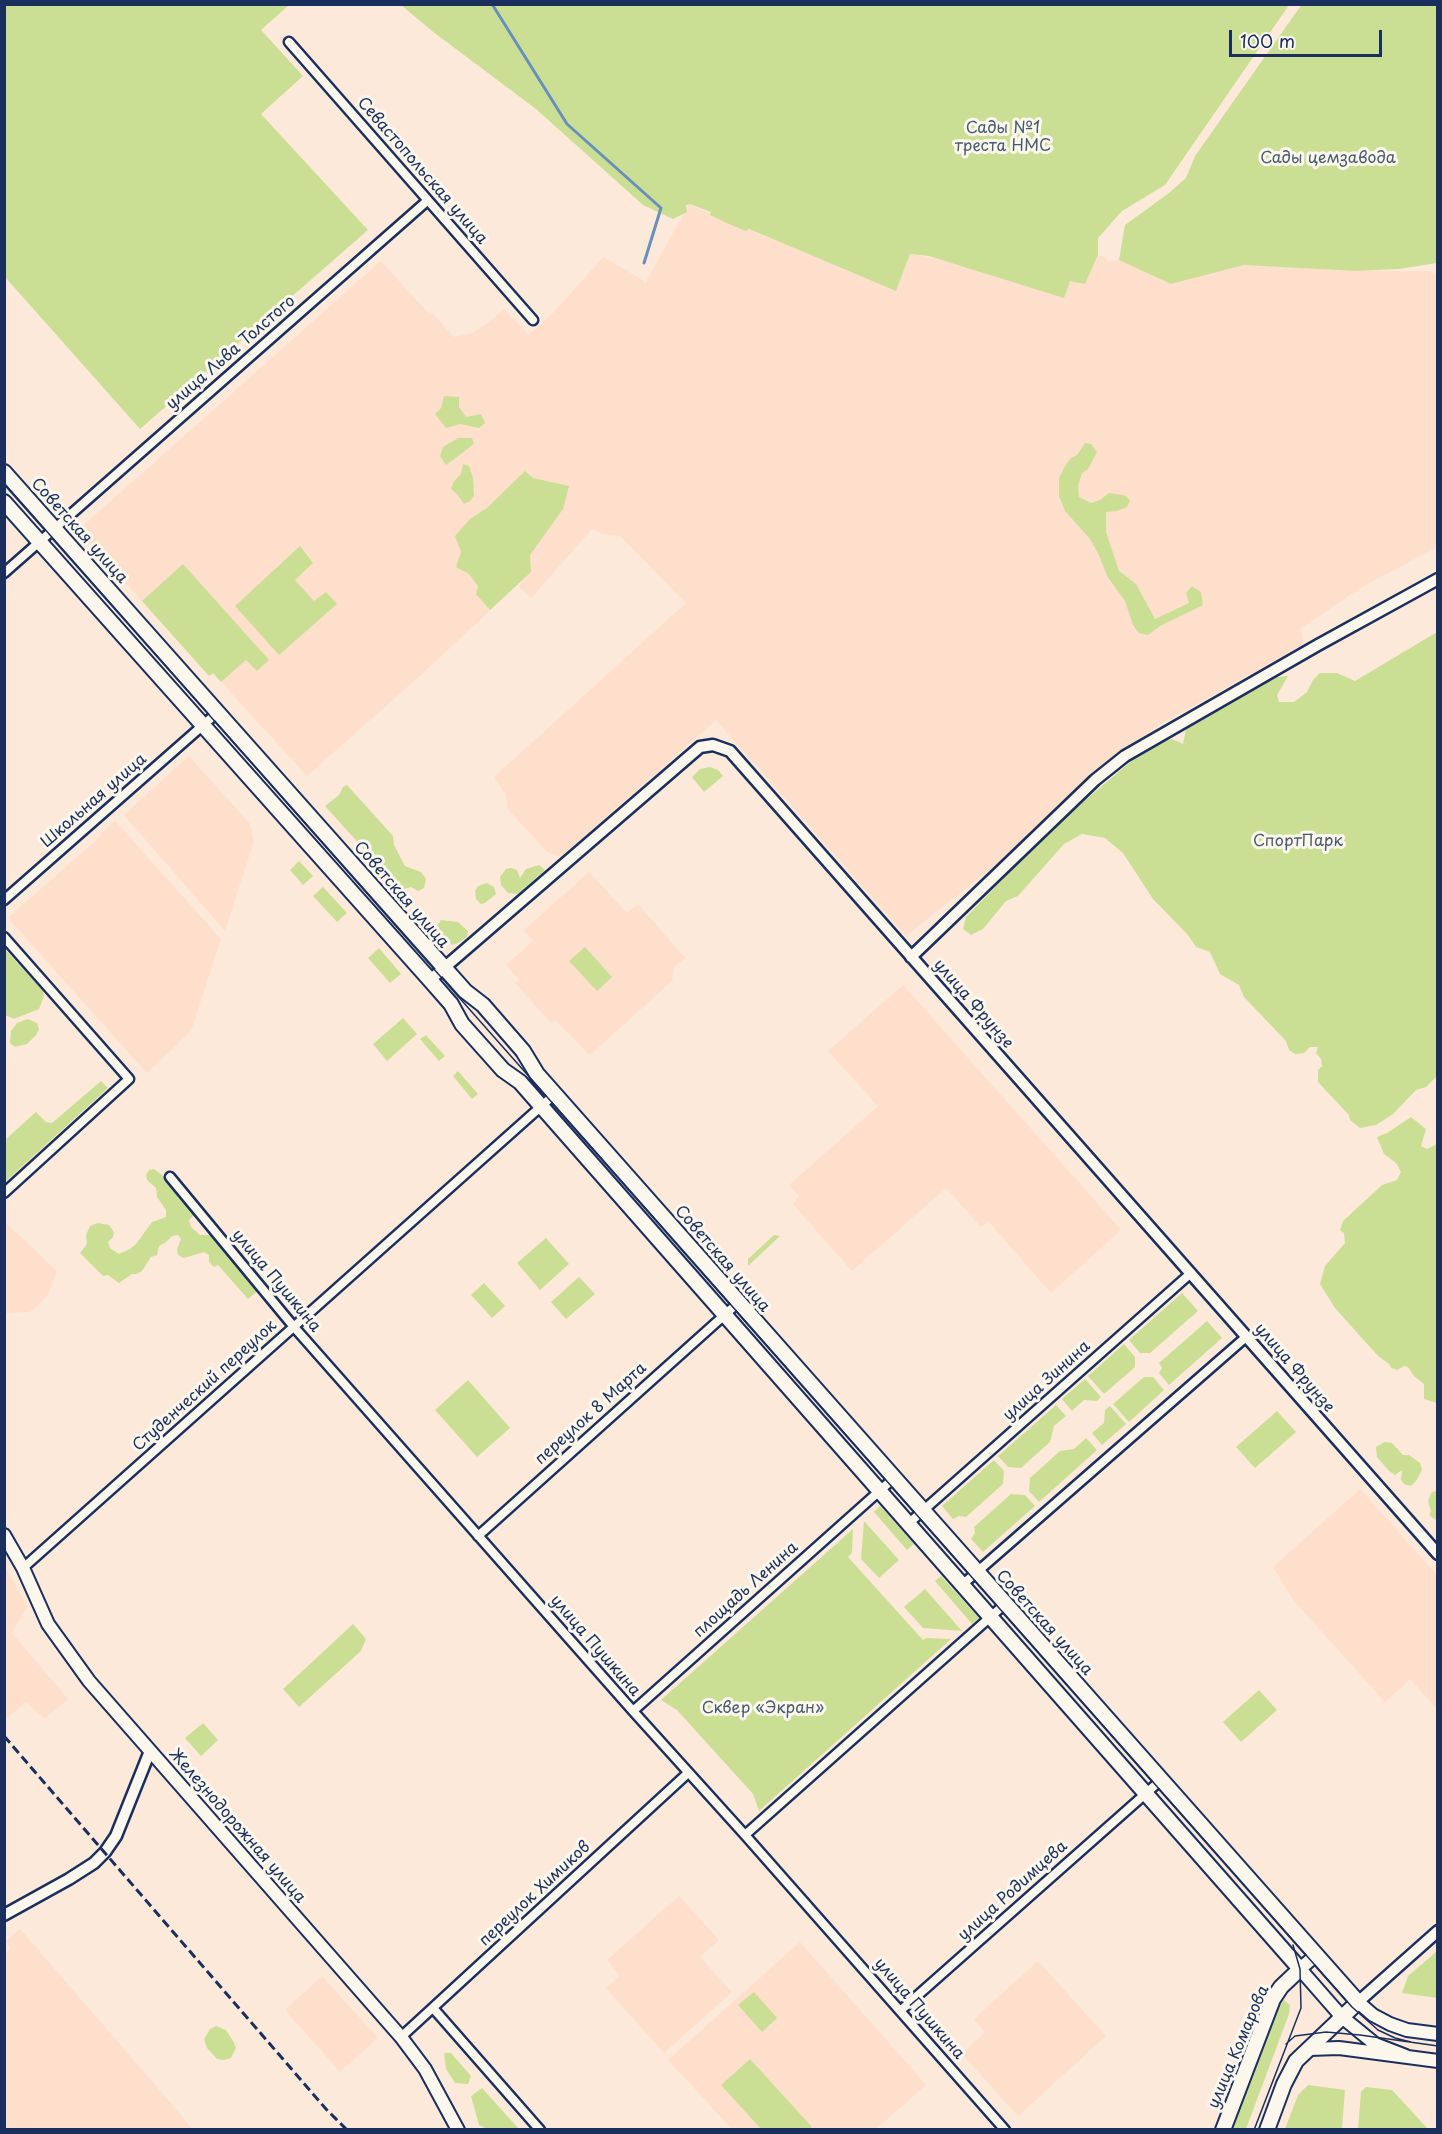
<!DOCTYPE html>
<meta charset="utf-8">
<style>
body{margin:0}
#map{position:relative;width:1442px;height:2134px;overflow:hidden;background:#fce9d9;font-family:"Playpen Sans",sans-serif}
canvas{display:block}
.frame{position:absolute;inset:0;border:6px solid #1b2f5e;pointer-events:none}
.scale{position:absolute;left:1229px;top:30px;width:153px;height:27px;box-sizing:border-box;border:3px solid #1b2f5e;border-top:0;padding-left:8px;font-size:18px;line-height:21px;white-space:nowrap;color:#1b2f5e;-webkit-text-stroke:4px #fbf7ec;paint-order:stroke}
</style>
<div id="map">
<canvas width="1442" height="2134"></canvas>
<div class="frame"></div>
<div class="scale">100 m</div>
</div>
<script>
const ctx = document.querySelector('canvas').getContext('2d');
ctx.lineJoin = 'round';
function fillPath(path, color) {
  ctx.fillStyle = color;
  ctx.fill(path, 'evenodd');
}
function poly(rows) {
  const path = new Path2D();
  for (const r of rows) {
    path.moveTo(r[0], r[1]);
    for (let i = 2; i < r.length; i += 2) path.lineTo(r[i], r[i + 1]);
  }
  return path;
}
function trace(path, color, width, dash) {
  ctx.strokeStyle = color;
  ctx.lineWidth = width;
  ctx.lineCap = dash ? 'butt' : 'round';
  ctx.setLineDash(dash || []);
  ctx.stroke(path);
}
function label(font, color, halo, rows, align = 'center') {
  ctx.font = font + ' "Playpen Sans",sans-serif';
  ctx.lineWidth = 6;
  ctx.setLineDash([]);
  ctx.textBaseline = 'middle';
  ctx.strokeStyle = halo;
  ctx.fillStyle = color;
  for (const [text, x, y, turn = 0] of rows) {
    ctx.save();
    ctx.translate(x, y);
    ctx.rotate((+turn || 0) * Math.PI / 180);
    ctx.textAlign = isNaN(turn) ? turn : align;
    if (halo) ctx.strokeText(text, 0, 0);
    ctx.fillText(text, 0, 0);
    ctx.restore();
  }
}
fillPath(poly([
 [689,204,896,291,910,254,1085,283,1098,255,1105,257,1108,262,1119,260,1172,284,1244,265,1355,271,1430,271,1437,275,1437,547,1362,587,1300,629,1304,644,1159,725,1104,766,1013,851,906,936,716,720,561,857,547,852,508,809,506,795,494,777,686,603,620,536,603,534,592,529,531,598,519,587,527,576,423,673,307,776,213,673,209,676,78,530,381,261,427,312,432,313,454,337,472,333,488,323,504,309,529,335,553,313,603,257,646,282],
 [189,756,250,824,254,841,225,931,124,815],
 [115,821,221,939,191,1031,147,1073,8,918,101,836,100,834],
 [589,872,627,913,638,904,685,958,674,967,672,981,590,1055,555,1020,551,1023,515,983,519,979,506,965,533,941,524,930],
 [903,985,1121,1230,1051,1293,988,1221,981,1227,946,1188,852,1271,793,1204,799,1196,789,1185,878,1106,828,1051],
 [5,1222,57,1271,47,1296,30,1312,5,1313],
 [1360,1489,1437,1575,1437,1709,1410,1679,1385,1702,1295,1602,1273,1567],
 [4,1564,27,1607,12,1633,68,1699,45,1719,26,1702,6,1719,5,1717],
 [679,1896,719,1940,700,1957,732,1992,664,2053,606,1988,620,1976,607,1960],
 [20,1929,182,2116,192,2129,5,2129,5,1954,11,1948,6,1941],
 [800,1942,926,2085,876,2129,732,2129,668,2060],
 [1038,1961,1106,2036,1018,2116,962,2054,985,2032,974,2019],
 [322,1976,378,2038,340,2072,285,2010]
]), '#fddfcc');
fillPath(poly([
 [1302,4,1437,5,1437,263,1399,269,1355,271,1244,265,1171,284,1119,260,1125,225,1169,193,1186,178,1195,156],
 [4,5,289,5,261,30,303,76,261,114,368,230,140,429,5,277],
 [401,5,1289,5,1165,185,1122,211,1098,238,1098,255,1085,284,1070,281,1064,298,929,256,910,254,896,291,749,229,746,231,729,224,710,215,711,212,690,204,686,205,687,212,673,219,643,205,536,109,432,31],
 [444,396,459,397,459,407,466,417,481,414,485,423,479,428,460,424,446,428,435,414,441,408],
 [458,438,472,438,474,444,446,465,440,456,443,447],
 [1085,443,1091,444,1097,452,1088,469,1082,473,1078,486,1079,497,1091,503,1100,500,1109,493,1124,495,1130,500,1127,507,1117,511,1106,512,1106,532,1119,571,1136,584,1155,619,1189,603,1186,593,1192,586,1201,592,1203,605,1160,626,1148,635,1139,633,1133,625,1125,601,1107,576,1099,555,1090,539,1065,511,1059,496,1059,478,1065,466,1071,458,1077,455],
 [463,464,469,466,473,478,474,496,470,501,464,504,458,495,451,489,454,481,461,474],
 [525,471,533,478,569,486,563,509,530,555,531,572,490,610,476,594,478,586,469,574,456,567,461,552,455,536,470,519,487,508],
 [300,546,313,563,295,580,314,601,326,592,337,604,279,655,235,606],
 [183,564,269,660,257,671,246,660,221,682,213,673,209,676,142,601],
 [1437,632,1437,1076,1426,1087,1416,1090,1393,1114,1376,1125,1360,1128,1350,1120,1349,1115,1318,1082,1318,1070,1322,1066,1321,1059,1316,1053,1318,1047,1310,1047,1304,1053,1295,1054,1289,1050,1286,1041,1244,997,1239,985,1220,974,1210,952,1196,947,1188,935,1153,899,1123,853,1105,838,1082,834,1064,844,1018,896,1006,901,983,929,971,935,963,929,966,917,1056,825,1142,752,1159,742,1172,739,1183,744,1187,725,1199,722,1236,699,1277,677,1288,676,1277,695,1279,702,1294,702,1307,692,1313,680,1320,673,1337,673,1355,681],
 [710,767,718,770,723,776,704,792,692,777,700,769],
 [347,785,393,836,394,845,405,866,421,872,426,879,424,888,418,891,411,887,401,890,325,806,339,795,343,787],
 [299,861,313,876,303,885,290,870],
 [539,865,545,870,518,894,508,893,501,885,500,877,506,869,511,868,517,870,520,878,526,869],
 [487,883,494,887,496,894,485,903,481,904,476,899,475,891,478,886],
 [323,887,347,913,337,922,313,896],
 [441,920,458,922,468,931,467,937,458,943,452,945,435,929],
 [585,947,612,977,597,991,569,961],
 [379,948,401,974,390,983,368,958],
 [5,949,43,991,44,996,39,1009,14,1019,5,1015],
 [403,1018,417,1034,387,1061,373,1044],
 [28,1019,37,1023,39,1029,36,1035,27,1044,15,1047,10,1043,11,1031,17,1023],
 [426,1035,445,1056,439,1061,420,1039],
 [458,1071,478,1094,472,1099,453,1076],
 [101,1081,108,1088,5,1182,5,1140,36,1112,46,1122,52,1123],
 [1411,1117,1426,1129,1421,1146,1427,1149,1437,1144,1437,1403,1424,1399,1424,1384,1414,1376,1408,1367,1404,1366,1397,1370,1391,1368,1389,1364,1378,1356,1335,1308,1320,1284,1325,1266,1345,1243,1344,1233,1340,1230,1343,1221,1382,1185,1397,1180,1401,1172,1396,1163,1384,1154,1377,1137,1387,1133],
 [154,1169,162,1175,195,1214,189,1220,191,1227,200,1235,211,1235,259,1290,248,1299,218,1265,214,1267,209,1262,209,1255,204,1252,184,1258,178,1255,177,1249,181,1239,178,1235,172,1236,166,1242,159,1246,157,1255,151,1257,142,1271,137,1274,132,1274,119,1283,108,1275,103,1276,80,1253,87,1244,86,1235,90,1226,98,1223,109,1225,114,1232,113,1237,108,1242,110,1248,119,1254,130,1249,136,1244,152,1222,166,1217,166,1210,157,1197,156,1188,147,1180,146,1175,149,1170],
 [774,1235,780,1236,748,1266,748,1259],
 [546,1238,569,1264,540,1290,517,1263],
 [579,1277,595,1294,566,1319,551,1302],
 [484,1283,505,1306,492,1318,471,1295],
 [1182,1293,1198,1311,1150,1353,1140,1353,1129,1340],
 [1207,1321,1222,1338,1169,1385,1159,1373,1162,1368,1159,1363],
 [1124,1344,1135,1357,1135,1367,1104,1394,1088,1376],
 [1144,1377,1153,1377,1164,1390,1129,1422,1113,1404],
 [1085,1379,1101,1397,1097,1401,1084,1400,1072,1411,1062,1399],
 [468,1380,510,1428,477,1457,435,1410],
 [1056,1405,1066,1416,1054,1426,1050,1442,1021,1468,1008,1467,998,1456],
 [1110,1406,1126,1424,1102,1445,1092,1433,1104,1423,1105,1410],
 [1277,1411,1296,1432,1255,1468,1236,1447],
 [1086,1438,1097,1450,1039,1502,1029,1491,1030,1478,1060,1451,1074,1449],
 [1384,1442,1392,1443,1403,1455,1409,1455,1420,1463,1422,1470,1416,1481,1411,1486,1404,1484,1401,1480,1402,1470,1395,1475,1389,1471,1377,1457,1376,1447],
 [994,1460,1004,1471,1003,1484,966,1517,959,1516,953,1519,942,1506],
 [1437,1491,1438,1491,1437,1521,1429,1515,1431,1511,1428,1502,1430,1495,1432,1492],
 [1011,1494,1025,1495,1035,1506,983,1552,971,1539,975,1533,974,1527],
 [880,1506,914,1544,907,1550,874,1512],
 [864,1521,899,1560,879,1578,861,1559],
 [853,1529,852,1553,848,1557,923,1640,926,1638,951,1639,759,1811,753,1794,677,1710,661,1700],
 [941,1576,979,1618,972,1624,935,1581],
 [925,1589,962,1631,923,1628,904,1607],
 [353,1624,366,1639,361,1651,299,1707,283,1689],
 [1259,1690,1277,1710,1241,1742,1223,1722],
 [203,1723,218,1740,201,1756,185,1738],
 [1437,1951,1437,1998,1402,1993,1408,1976],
 [754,1992,777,2018,762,2032,738,2005],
 [1281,1998,1290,2005,1289,2014,1246,2129,1228,2130,1276,2001],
 [216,2026,226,2030,234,2043,236,2048,231,2058,224,2060,217,2059,207,2048,204,2039,210,2029],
 [444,2053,451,2053,471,2076,468,2084,455,2083,446,2069],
 [750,2059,812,2127,809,2129,761,2129,721,2085],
 [1308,2085,1345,2090,1342,2129,1285,2129,1298,2095],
 [1366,2087,1392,2090,1428,2129,1358,2129,1361,2092],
 [482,2088,519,2129,487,2129,479,2125,471,2096]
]), '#cbdf94');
trace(poly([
 [492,4,567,124,661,208,644,263]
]), '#6990bc', 3);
const minor = poly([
 [289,42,533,320],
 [4,573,427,201],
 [4,900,218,712],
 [4,937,129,1079,4,1193],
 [170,1177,294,1327,633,1711,745,1835,1005,2130],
 [908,1524,1191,1273],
 [478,1536,739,1302],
 [23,1568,555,1094],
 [962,1585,1246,1337],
 [633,1711,894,1478],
 [745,1835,1005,1604],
 [433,2008,540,2130],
 [900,2011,1161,1780],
 [401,2037,688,1773]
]);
const tertiary = poly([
 [911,957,1095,780,1125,756,1318,645,1438,579],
 [430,980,700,747,713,745,730,751,1438,1554],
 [4,1915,69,1879,94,1863,105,1852,116,1836,150,1751],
 [1358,2002,1438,1931]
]);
const secondary = poly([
 [4,1535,23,1568,48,1624,89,1681,401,2037,425,2069,458,2130],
 [1316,1955,1300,1969,1342,2017,1375,2044,1406,2056],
 [1358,2002,1373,2015,1390,2024,1407,2030,1438,2034],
 [1309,2049,1339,2048,1438,2061]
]);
const primary = poly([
 [4,472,465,991,483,1005,523,1051,537,1074,1358,2002,1296,2061,1284,2084,1267,2130],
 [4,502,430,980,451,1004,462,1024,503,1070,520,1082,1300,1969,1281,1987,1273,1999,1223,2130]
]);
trace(minor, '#1b2f5e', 13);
trace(tertiary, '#1b2f5e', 15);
trace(secondary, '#1b2f5e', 16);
trace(primary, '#1b2f5e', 18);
trace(minor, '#fbf7ec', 8);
trace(tertiary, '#fbf7ec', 10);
trace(secondary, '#fbf7ec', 12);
trace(primary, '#fbf7ec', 14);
trace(poly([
 [4,483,1352,2007,1378,2030,1395,2038,1411,2042],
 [1286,2044,1295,2036,1326,2032,1360,2035,1438,2046],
 [1254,2130,1301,2008,1300,1969,1293,1945]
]), '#1b2f5e', 1.5);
trace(poly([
 [4,1736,326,2109,347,2130]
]), '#1b2f5e', 3, [9, 4.5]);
label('16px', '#475b6c', '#fbf7ec', [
 ["Сады №1",1003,129],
 ["треста НМС",1003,147],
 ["Сады цемзавода",1328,159],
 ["СпортПарк",1298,842],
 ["Сквер «Экран»",763,1709]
]);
label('16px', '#1b2f5e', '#fbf7ec', [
 ["Севастопольская улица",422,171,49],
 ["улица Льва Толстого",231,353,-41],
 ["Советская улица",79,531,48],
 ["Школьная улица",94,801,-41],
 ["Советская улица",401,895,49],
 ["улица Фрунзе",973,1004,49],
 ["Советская улица",722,1259,49],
 ["улица Пушкина",276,1281,50],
 ["улица Фрунзе",1294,1368,49],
 ["улица Зинина",1047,1381,-42],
 ["Студенческий переулок",205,1386,-42],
 ["переулок 8 Марта",591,1414,-42],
 ["площадь Ленина",746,1590,-42],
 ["Советская улица",1044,1623,48],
 ["улица Пушкина",595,1646,49],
 ["Железнодорожная улица",237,1826,49],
 ["улица Родимцева",1013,1891,-42],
 ["переулок Химиков",535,1894,-43],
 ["улица Пушкина",919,2009,49],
 ["улица Комарова",1239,2047,-67]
]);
</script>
